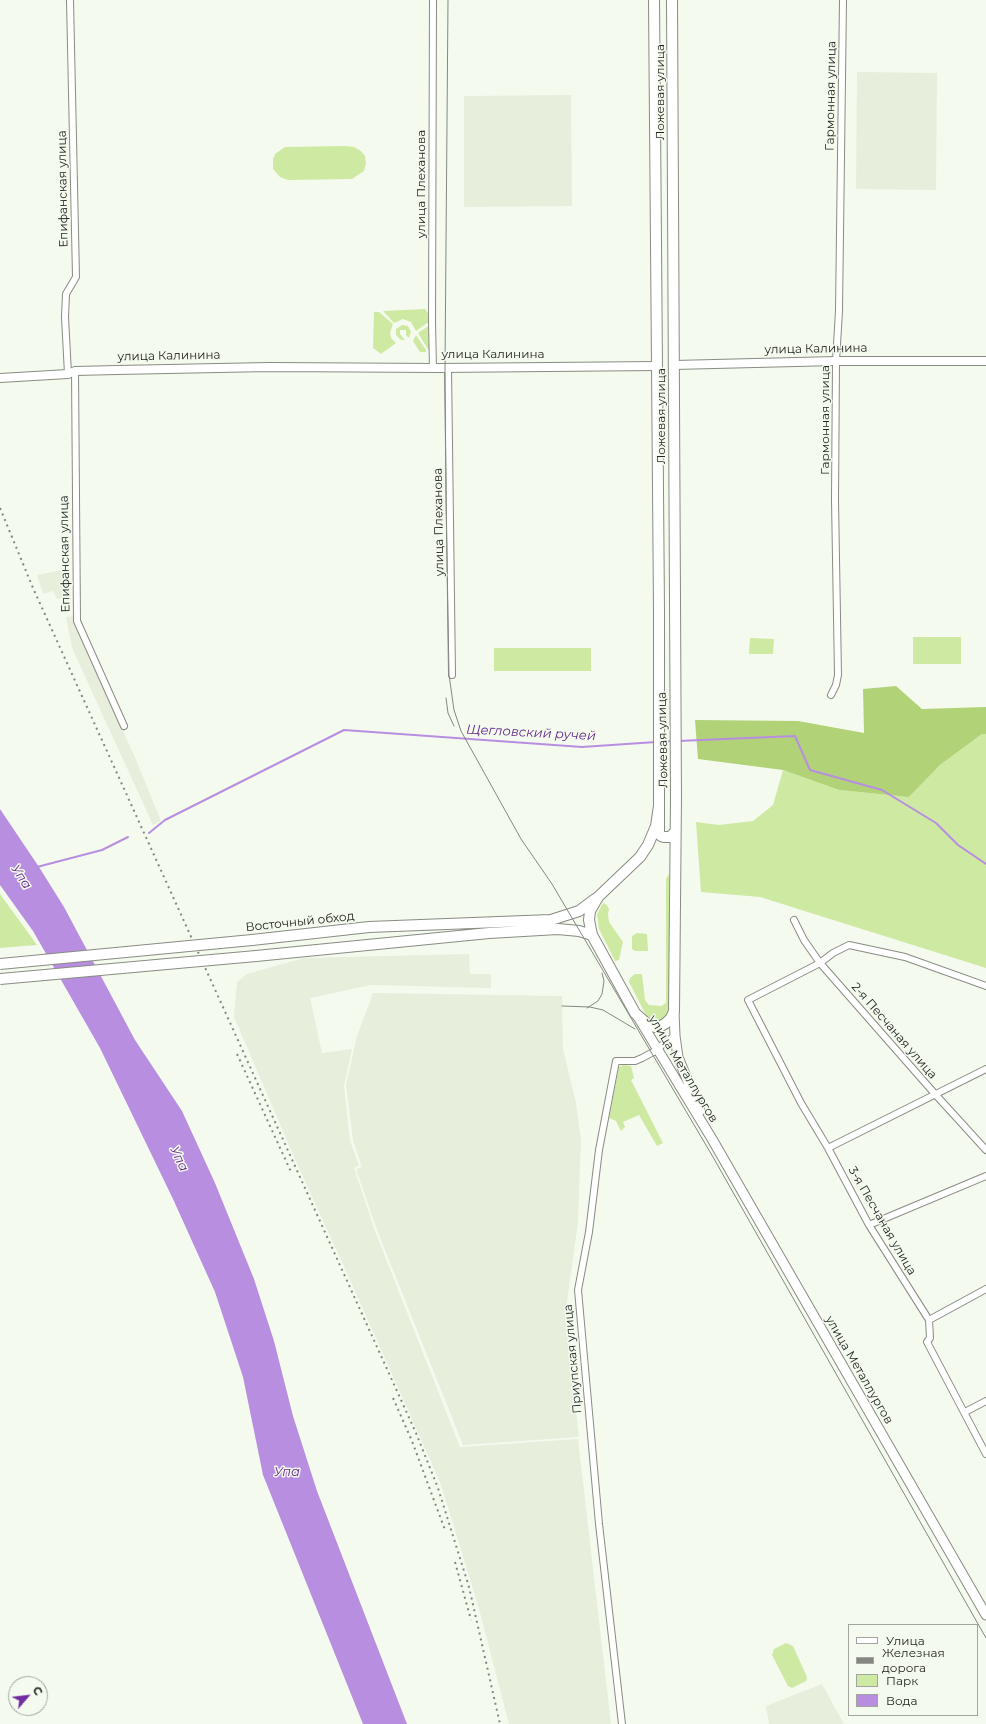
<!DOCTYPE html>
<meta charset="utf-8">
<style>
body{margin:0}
#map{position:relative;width:986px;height:1724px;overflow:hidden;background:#f5faef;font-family:Montserrat,sans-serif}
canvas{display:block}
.legend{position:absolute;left:848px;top:1624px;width:130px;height:92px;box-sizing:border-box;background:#f5faef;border:1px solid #a1a59d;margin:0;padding:5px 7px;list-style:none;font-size:12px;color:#232521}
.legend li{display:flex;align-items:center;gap:8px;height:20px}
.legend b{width:20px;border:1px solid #a1a59d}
.north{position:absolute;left:8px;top:1676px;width:40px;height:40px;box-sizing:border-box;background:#f5faef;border:1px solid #a1a59d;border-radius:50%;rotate:62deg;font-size:11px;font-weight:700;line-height:16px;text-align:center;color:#232521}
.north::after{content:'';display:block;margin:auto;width:14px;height:18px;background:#712da2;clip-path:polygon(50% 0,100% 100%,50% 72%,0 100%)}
</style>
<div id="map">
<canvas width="986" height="1724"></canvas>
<ul class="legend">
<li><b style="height:5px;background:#fff"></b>Улица</li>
<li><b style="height:5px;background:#848780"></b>Железная дорога</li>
<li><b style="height:11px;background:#cee9a2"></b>Парк</li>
<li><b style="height:11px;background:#b88ee1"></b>Вода</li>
</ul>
<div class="north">С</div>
</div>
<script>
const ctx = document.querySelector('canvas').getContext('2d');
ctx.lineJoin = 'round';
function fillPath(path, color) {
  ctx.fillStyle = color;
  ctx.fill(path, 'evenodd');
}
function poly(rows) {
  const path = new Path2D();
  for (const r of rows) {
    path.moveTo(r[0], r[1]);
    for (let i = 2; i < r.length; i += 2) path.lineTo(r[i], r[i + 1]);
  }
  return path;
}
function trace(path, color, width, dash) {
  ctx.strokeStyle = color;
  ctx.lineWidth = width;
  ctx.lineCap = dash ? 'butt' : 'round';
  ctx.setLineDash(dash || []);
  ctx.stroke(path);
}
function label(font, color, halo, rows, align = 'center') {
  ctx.font = font + ' Montserrat,sans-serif';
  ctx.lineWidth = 3;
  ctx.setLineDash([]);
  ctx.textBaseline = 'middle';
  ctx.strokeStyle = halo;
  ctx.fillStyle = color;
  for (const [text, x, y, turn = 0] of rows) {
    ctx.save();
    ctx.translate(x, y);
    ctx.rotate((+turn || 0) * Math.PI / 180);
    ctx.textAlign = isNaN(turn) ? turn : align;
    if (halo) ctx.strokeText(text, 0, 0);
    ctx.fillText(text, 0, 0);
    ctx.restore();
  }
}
fillPath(poly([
 [857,72,937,73,936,190,856,189],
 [571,95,572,206,464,207,464,96],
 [68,569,71,596,57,599,53,591,43,594,37,575],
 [75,616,75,626,134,755,161,821,153,825,72,648,66,617],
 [469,954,470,974,491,974,491,988,371,985,310,998,322,1053,352,1049,344,1086,350,1141,359,1165,354,1168,375,1231,460,1447,578,1439,611,1724,509,1724,478,1605,440,1482,346,1271,298,1166,234,1017,237,982,247,974,304,958],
 [373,993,562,996,563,1049,576,1103,581,1140,578,1222,565,1316,579,1437,463,1445,377,1230,356,1169,362,1167,353,1140,346,1085,357,1036],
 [822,1684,844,1724,769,1724,766,1706]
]), '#e7eedc');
fillPath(poly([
 [346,146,354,147,361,151,365,156,366,163,364,171,352,179,288,180,280,177,273,169,273,159,275,154,285,147],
 [425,309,430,316,430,321,416,331,411,322,403,319,394,323,383,311],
 [374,312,379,312,393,324,390,333,391,338,396,343,381,354,373,348],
 [402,325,408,326,411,332,409,338,406,335,406,330,400,330,400,334,405,340,401,340,396,335,396,329],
 [430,325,431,351,429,351,418,333],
 [416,335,426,350,426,352,420,352,413,341],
 [913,637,961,637,961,664,913,664],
 [750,638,774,639,773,654,749,654],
 [494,648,591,648,591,671,494,671],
 [982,734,986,734,986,968,760,897,701,892,696,822,719,825,753,821,773,805,783,770,839,790,909,797,940,765],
 [669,874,671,1012,665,1019,657,1022,647,1017,629,982,630,978,635,974,642,974,645,1000,649,1005,661,1006,666,1003,666,879],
 [0,894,37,945,0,948],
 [603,903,607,905,609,909,608,914,609,922,623,942,619,960,615,961,599,929,597,914],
 [637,933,647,934,648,951,635,951,632,949,632,936],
 [623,1065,631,1066,634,1078,631,1080,663,1143,657,1146,639,1115,623,1122,625,1127,621,1131,616,1121,609,1118,619,1067],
 [786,1643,793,1646,807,1677,806,1681,792,1688,788,1686,772,1655,774,1649]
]), '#cee9a2');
fillPath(poly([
 [896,686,922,709,986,707,986,734,982,734,940,765,909,797,839,790,783,770,698,759,695,720,798,721,864,733,863,689]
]), '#b1d276');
fillPath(poly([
 [0,809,39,867,64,907,135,1040,182,1111,215,1183,254,1279,274,1341,293,1416,317,1491,407,1724,363,1724,263,1475,243,1377,215,1292,173,1199,100,1048,33,931,0,885]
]), '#b88ee1');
trace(poly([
 [678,741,795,736,810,770,882,790,936,823,958,845,986,864],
 [662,742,672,741],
 [149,833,165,820,344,730,582,747,656,742],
 [37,867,102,850,128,837]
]), '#b88ee1', 2);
const minor = poly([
 [433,0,432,322,433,368],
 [448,368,452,675],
 [75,371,77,621,124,726],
 [68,374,65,317,66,294,76,277,70,0],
 [831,695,836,685,838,675,835,500,836,361,839,311,843,0],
 [794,920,804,940,820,963,935,1094,986,1150],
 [986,986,905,957,849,945,833,953,820,963,748,1000,801,1103,828,1148,869,1225,929,1320,930,1338,927,1342,986,1454],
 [828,1148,986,1069],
 [869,1225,986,1176],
 [929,1320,986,1289],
 [965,1412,986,1401],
 [622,1724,599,1524,578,1290,589,1232,599,1150,616,1061,635,1061,642,1058,657,1050,664,1043,675,1036]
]);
const tertiary = poly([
 [674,365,836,361,986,361],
 [0,378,68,374,75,371,117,370,269,367,440,368,657,366]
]);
const secondary = poly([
 [674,1011,675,1036,678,1057,700,1111],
 [638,1017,712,1139,986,1615]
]);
const primary = poly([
 [654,0,659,610,659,833,661,836,664,837,670,837,675,832],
 [659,806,656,826,648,845,640,857,598,897,590,911,589,920,592,935,635,1013,647,1024,655,1027,661,1026,666,1023,671,1018,674,1011,676,797,672,0],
 [252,940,369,927,551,920,579,911,595,899],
 [256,956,489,933,558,929,579,931,592,935]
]);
trace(minor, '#888c82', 8);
trace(tertiary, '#888c82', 10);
trace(secondary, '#888c82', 11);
trace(primary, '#888c82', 12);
trace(minor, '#fff', 6);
trace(tertiary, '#fff', 8);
trace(secondary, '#fff', 9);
trace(primary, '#fff', 10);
trace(poly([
 [448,0,445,368,446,498,449,675,454,710,461,731,521,839,552,884,713,1157,986,1638],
 [446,698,448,713,454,726],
 [562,1006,590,1007,603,1010,635,1029],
 [587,1008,598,1001,602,994,604,981,602,973]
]), '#848780', 1);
trace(poly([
 [0,508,33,588,416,1433,438,1488,469,1587,500,1724],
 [237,1054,292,1174],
 [393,1398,412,1441,445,1530],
 [455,1562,471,1620]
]), '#848780', 2, [2, 4]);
const primaryBridge = poly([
 [0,964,252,940],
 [0,979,256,956]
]);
trace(primaryBridge, '#888c82', 12, []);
trace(primaryBridge, '#fff', 10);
label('12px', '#232521', '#f5faef', [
 ["Ложевая улица",660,92,-90],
 ["Гармонная улица",831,96,-89],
 ["улица Плеханова",421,184,-90],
 ["Епифанская улица",63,189,-91],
 ["улица Калинина",816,349,-1],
 ["улица Калинина",493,354],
 ["улица Калинина",169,356,-1],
 ["Ложевая улица",661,416,-90],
 ["Гармонная улица",825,420,-90],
 ["улица Плеханова",439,522,-91],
 ["Епифанская улица",65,554,-91],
 ["Ложевая улица",663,740,-91],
 ["Восточный обход",300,922,-6],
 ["2-я Песчаная улица",894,1031,49],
 ["улица Металлургов",683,1069,59],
 ["3-я Песчаная улица",882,1221,60],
 ["Приупская улица",573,1359,-95],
 ["улица Металлургов",859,1370,60]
]);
label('italic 13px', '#602888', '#f5faef', [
 ["Щегловский ручей",531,733,3],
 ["Упа",21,877,57],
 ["Упа",179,1159,65],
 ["Упа",287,1472]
]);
</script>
